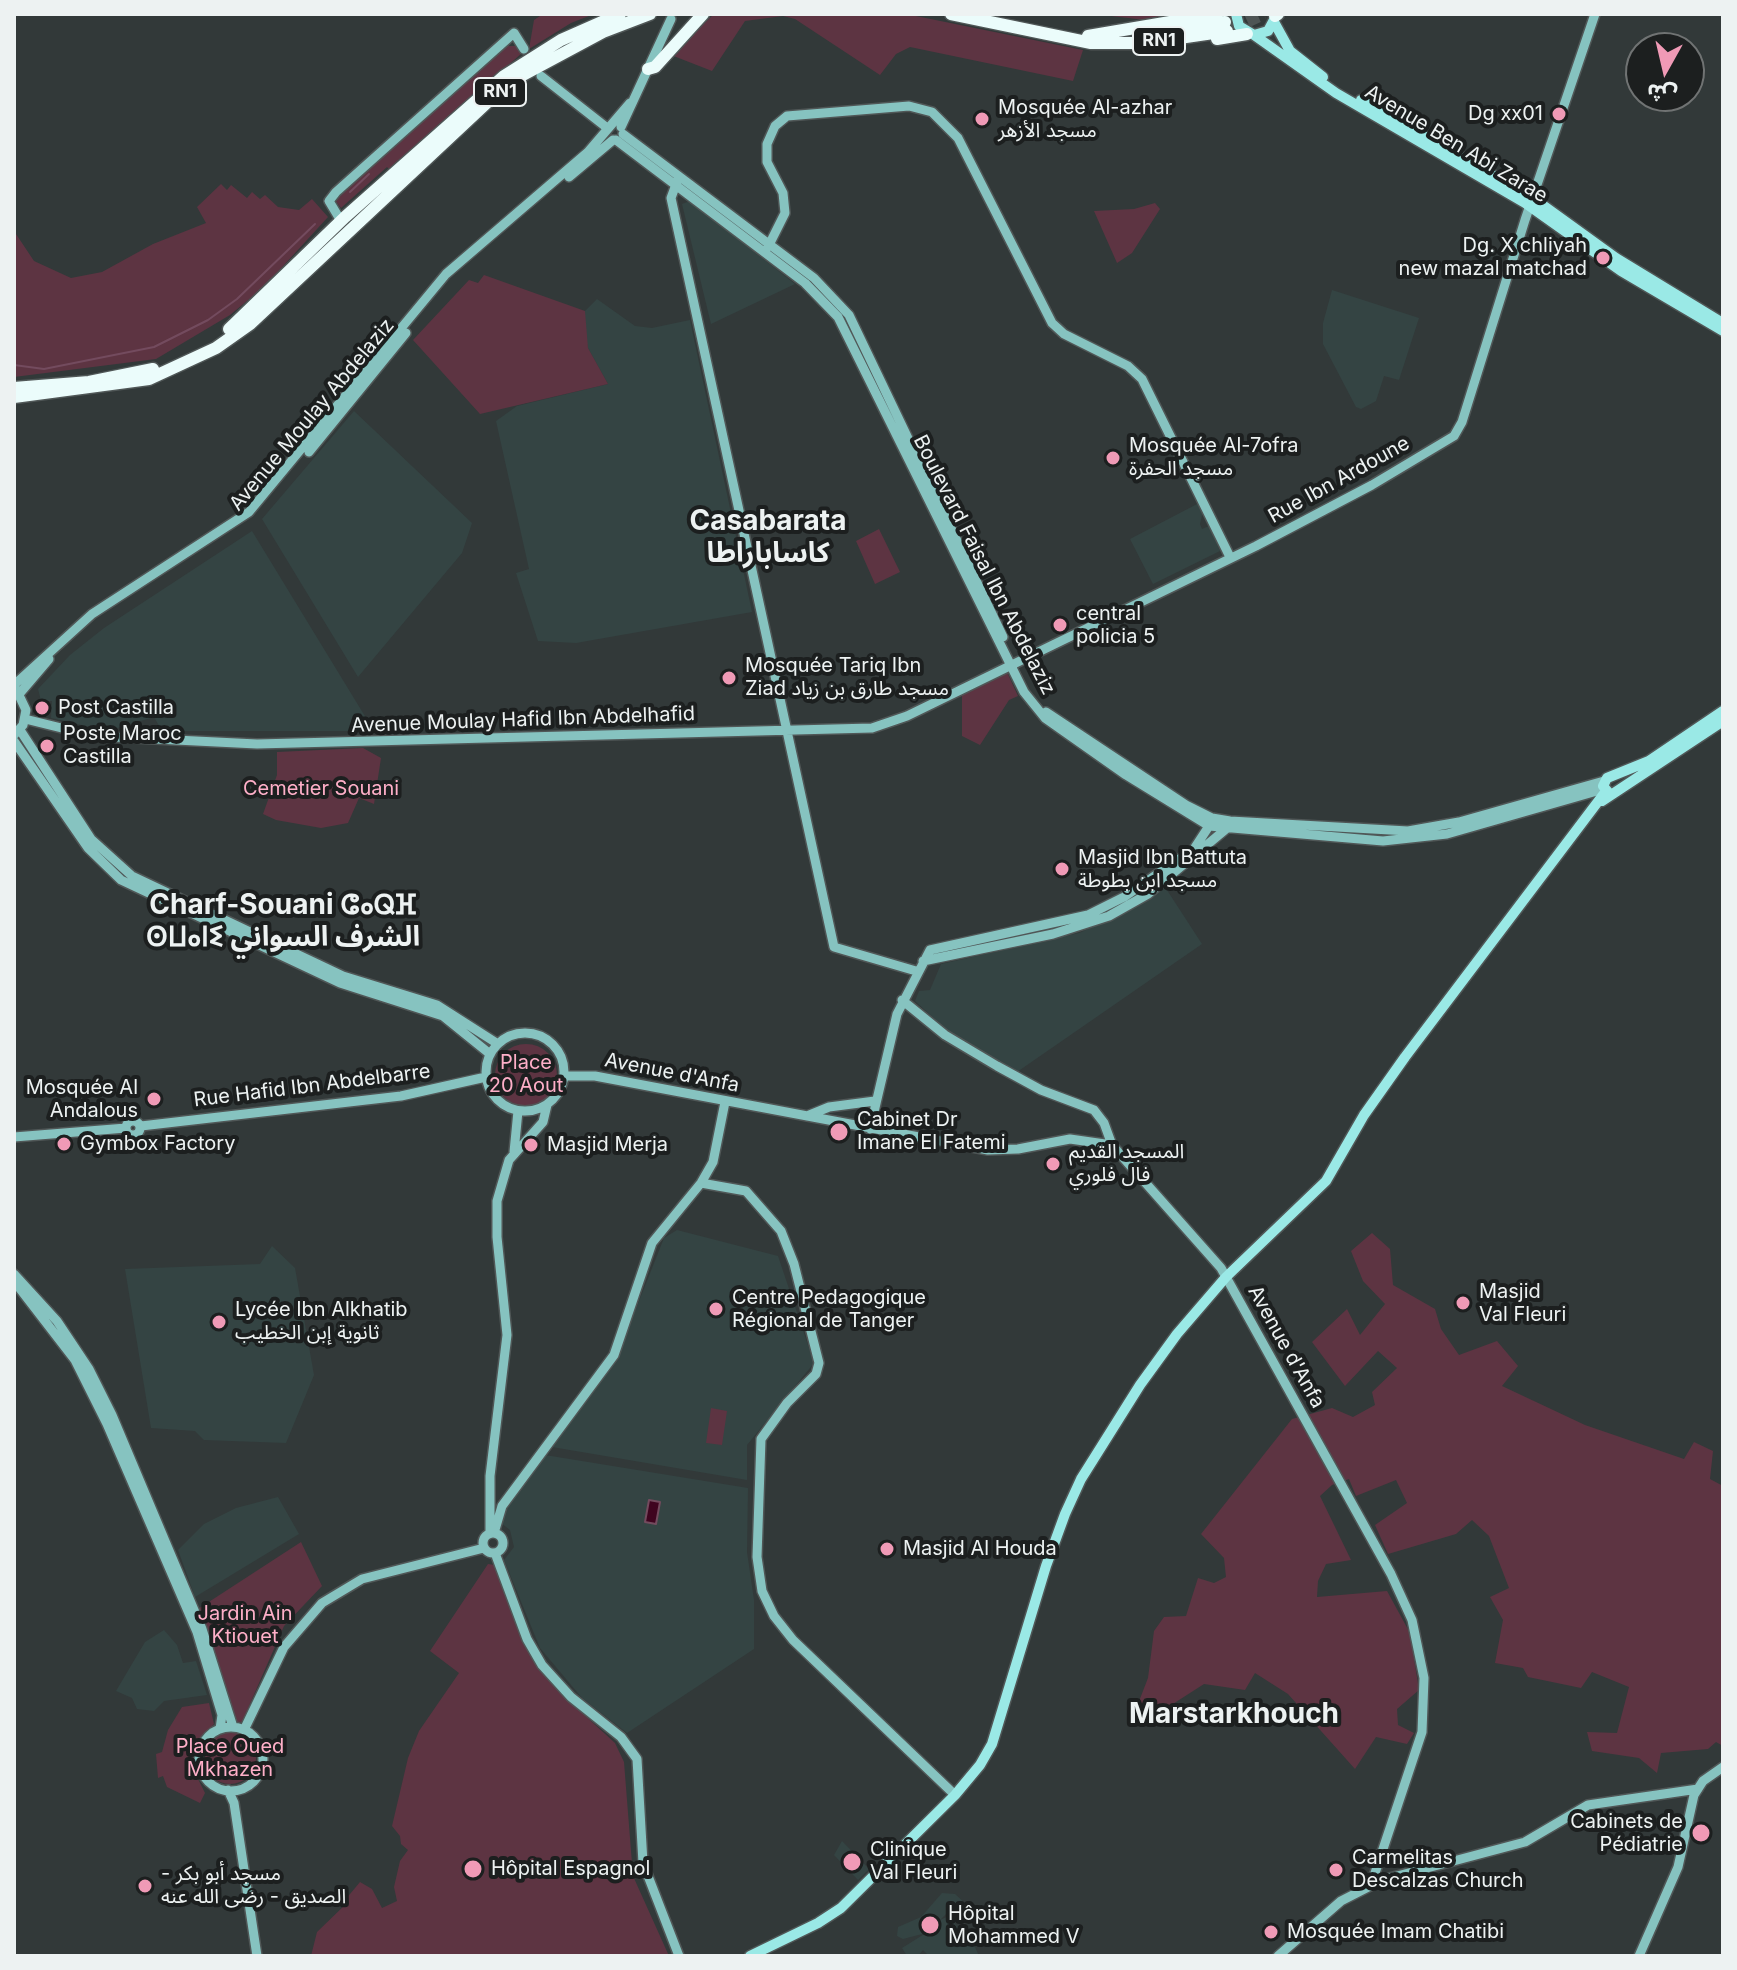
<!DOCTYPE html>
<meta charset="utf-8">
<style>
body{margin:0}
#map{position:relative;width:1737px;height:1970px;overflow:hidden;background:#323939;font-family:Inter,"Noto Sans Arabic",sans-serif}
canvas{display:block}
.frame{position:absolute;inset:0;border:16px solid #edf2f2;pointer-events:none}
.north{position:absolute;left:1625px;top:32px;width:80px;height:80px;box-sizing:border-box;background:#1c1f1f;border:2px solid #707373;border-radius:50%;rotate:188deg;font-size:22px;font-weight:700;line-height:32px;text-align:center;color:#edf2f2}
.north::after{content:'';display:block;margin:auto;width:28px;height:36px;background:#f09ab6;clip-path:polygon(50% 0,100% 100%,50% 72%,0 100%)}
</style>
<div id="map">
<canvas width="1737" height="1970"></canvas>
<div class="frame"></div>
<div class="north">ش</div>
</div>
<script>
const ctx = document.querySelector('canvas').getContext('2d');
ctx.lineJoin = 'round';
function fillPath(path, color) {
  ctx.fillStyle = color;
  ctx.fill(path, 'evenodd');
}
function poly(rows) {
  const path = new Path2D();
  for (const r of rows) {
    if (r.length === 3) {
      path.moveTo(r[0] + r[2], r[1]);
      path.arc(r[0], r[1], r[2], 0, 2 * Math.PI);
      continue;
    }
    path.moveTo(r[0], r[1]);
    for (let i = 2; i < r.length; i += 2) path.lineTo(r[i], r[i + 1]);
  }
  return path;
}
function trace(path, color, width, dash) {
  ctx.strokeStyle = color;
  ctx.lineWidth = width;
  ctx.lineCap = dash ? 'butt' : 'round';
  ctx.setLineDash(dash || []);
  ctx.stroke(path);
}
function label(font, color, halo, rows, align = 'center') {
  ctx.font = font + ' Inter,"Noto Sans Arabic","Noto Sans Tifinagh",sans-serif';
  ctx.lineWidth = 8;
  ctx.setLineDash([]);
  ctx.textBaseline = 'middle';
  ctx.strokeStyle = halo;
  ctx.fillStyle = color;
  for (const [text, x, y, turn = 0] of rows) {
    ctx.save();
    ctx.translate(x, y);
    ctx.rotate((+turn || 0) * Math.PI / 180);
    ctx.textAlign = isNaN(turn) ? turn : align;
    if (halo) ctx.strokeText(text, 0, 0);
    ctx.fillText(text, 0, 0);
    ctx.restore();
  }
}
fillPath(poly([
 [690,201,795,284,711,324,682,204],
 [1332,290,1419,318,1399,380,1384,376,1376,401,1361,409,1356,407,1323,344,1323,323],
 [597,299,635,326,652,328,690,320,752,612,576,643,538,641,516,573,529,569,496,421,517,406,608,384,588,348,584,331,585,311],
 [354,411,472,523,462,553,358,677,262,519],
 [1199,503,1203,511,1200,524,1202,529,1209,526,1220,551,1153,584,1130,539],
 [252,531,374,731,162,731,154,717,114,729,99,729,51,718,52,701,41,701,38,689,70,655,104,628],
 [1165,887,1202,944,1017,1072,956,1039,915,1001,919,991,930,990,941,964,1079,933,1129,911],
 [677,1230,778,1256,814,1363,747,1445,747,1480,552,1447,614,1364,664,1238],
 [272,1246,295,1268,314,1375,286,1443,204,1440,195,1431,151,1428,125,1269,260,1264],
 [545,1455,748,1488,747,1552,754,1600,754,1649,627,1733,582,1698,540,1648,504,1560,514,1547,510,1530,501,1523,502,1517,508,1502],
 [278,1497,299,1534,195,1597,178,1550,204,1524,236,1508],
 [164,1630,177,1645,183,1663,196,1661,207,1695,164,1701,154,1711,137,1709,132,1698,116,1691,145,1642],
 [842,1841,869,1869,858,1880,834,1855],
 [942,1893,955,1894,967,1905,957,1916,949,1911,940,1920,949,1916,966,1938,956,1948,973,1940,975,1944,978,1942,975,1947,979,1956,929,1956,923,1950,918,1956,907,1956,902,1948,926,1933,903,1939,897,1936,898,1927,921,1917]
]), '#344443');
fillPath(poly([
 [543,14,594,14,571,23,529,49,534,20],
 [714,14,906,14,1083,50,1073,81,910,47,896,54,880,75,795,19,783,16,745,21,712,71,671,55],
 [1095,14,1186,14,1153,21],
 [507,46,515,46,522,53,390,170,387,167,341,208,334,199],
 [221,184,227,190,231,185,247,198,252,192,260,199,265,195,278,207,299,210,312,199,328,217,264,287,230,315,156,359,14,377,14,231,34,261,71,278,102,272,153,244,206,223,197,207],
 [1155,203,1160,209,1132,253,1117,263,1094,211,1134,209],
 [484,275,585,311,588,348,608,384,480,414,413,340,469,280,478,283],
 [879,529,900,572,875,584,856,541],
 [1006,670,1018,696,1009,700,980,745,962,736,962,689],
 [363,748,381,758,374,804,359,798,348,823,321,828,276,820,263,814,277,775,277,752],
 [526,1075,31],
 [1372,1233,1390,1249,1393,1285,1435,1309,1441,1329,1459,1355,1497,1341,1518,1366,1502,1386,1585,1425,1684,1459,1694,1442,1713,1451,1710,1479,1723,1486,1723,1746,1716,1742,1708,1749,1661,1753,1657,1773,1639,1758,1592,1751,1587,1732,1617,1733,1629,1687,1592,1672,1581,1688,1528,1677,1523,1668,1495,1663,1503,1620,1490,1597,1509,1588,1489,1536,1472,1520,1456,1534,1388,1554,1375,1525,1407,1503,1396,1480,1356,1496,1349,1479,1332,1485,1320,1496,1351,1560,1326,1564,1318,1581,1317,1597,1387,1591,1410,1633,1419,1690,1397,1709,1398,1725,1414,1733,1407,1744,1376,1737,1355,1769,1288,1694,1255,1673,1245,1690,1204,1684,1151,1718,1136,1709,1148,1678,1154,1631,1164,1617,1186,1616,1198,1578,1214,1583,1226,1577,1224,1558,1201,1534,1292,1419,1332,1408,1353,1417,1375,1405,1372,1392,1397,1368,1378,1351,1345,1386,1312,1342,1347,1309,1360,1335,1385,1304,1363,1281,1351,1251],
 [711,1408,727,1411,722,1445,706,1443],
 [301,1542,322,1586,284,1626,242,1722,234,1722,198,1609],
 [488,1564,495,1565,524,1645,557,1690,615,1743,624,1762,633,1876,669,1956,311,1956,317,1932,347,1903,345,1900,360,1882,372,1889,382,1908,397,1901,394,1887,400,1861,408,1850,401,1844,400,1836,392,1826,408,1758,419,1731,459,1673,430,1651],
 [209,1703,214,1724,196,1743,191,1765,205,1793,200,1803,167,1787,163,1776,158,1778,156,1754,162,1752,168,1730,182,1707],
 [230,1758,26]
]), '#5d3442');
const water = poly([
 [649,1500,660,1502,656,1524,645,1522,649,1500]
]);
fillPath(water, '#3f041f');
trace(water, '#734b5e', 2);
trace(poly([
 [350,192,369,174],
 [14,365,44,369,154,347,208,320,237,299,315,224]
]), '#734b5e', 2);
trace(poly([
 [1231,29,1264,14]
]), '#4e5555', 12, [12, 6]);
const secondary = poly([
 [541,76,606,127],
 [621,127,671,19],
 [623,134,814,278,849,315,1003,637],
 [616,140,805,283,838,317,1024,692,1045,718,1126,775,1209,826,1383,841,1447,834,1604,789],
 [569,177,613,140],
 [678,179,671,198,834,947,916,971],
 [341,221,329,201,336,192,514,33,524,49],
 [768,247,785,213,783,193,767,162,767,144,775,126,787,116,909,106,932,112,958,138,1052,323,1064,334,1128,366,1142,379,1230,557],
 [309,452,406,333],
 [14,685,92,614,249,512,446,274,588,152,630,103],
 [20,693,49,659],
 [1046,712,1186,805,1212,818,1230,821,1408,831,1459,822,1604,781],
 [25,719,94,736,257,744,872,728,907,716,1256,546,1372,485,1454,436,1462,422,1525,220,1595,14],
 [20,730,91,839,132,876,343,976,437,1005,498,1044],
 [14,735,23,725,26,710,16,689],
 [14,741,88,848,121,880,340,983,443,1016,490,1054],
 [923,961,1053,934,1109,916,1148,894,1226,829],
 [902,1000,945,1035,997,1066,1041,1090,1094,1110,1104,1123,1112,1145],
 [525,1072,39],
 [564,1076,595,1076,988,1150,1018,1149,1070,1139,1112,1145,1221,1268,1391,1574,1412,1620,1424,1678,1422,1732,1371,1885],
 [807,1116,829,1107,875,1101],
 [133,1128,7],
 [141,1126,401,1096,486,1077],
 [870,1129,897,1014,930,950,1088,915,1124,897,1194,849,1211,823],
 [14,1137,126,1128],
 [514,1152,518,1111],
 [701,1183,746,1191,781,1231,794,1264,819,1363,816,1374,787,1403,761,1439,757,1557,762,1591,774,1616,793,1640,955,1795],
 [14,1274,57,1321,89,1369,112,1415,202,1629,233,1727],
 [14,1281,75,1360,107,1424,197,1632,222,1715,220,1729],
 [493,1543,10],
 [490,1533,490,1476,507,1335,497,1237,497,1201,509,1160,543,1122,547,1105],
 [494,1533,502,1506,614,1355,652,1243,701,1183,713,1162,725,1102],
 [495,1553,527,1639,542,1665,571,1697,621,1737,637,1759,643,1863,679,1956],
 [231,1759,32],
 [244,1730,284,1647,322,1603,362,1579,484,1548],
 [228,1790,234,1803,257,1956],
 [1278,1956,1341,1901,1382,1880,1525,1842,1588,1805,1698,1789],
 [1639,1956,1678,1867,1694,1795,1703,1781,1723,1767]
]);
const primary = poly([
 [1236,14,1239,26,1254,35,1268,31,1274,20],
 [1274,22,1290,51,1323,77],
 [1254,35,1336,93,1525,203,1621,271,1723,331],
 [1361,100,1533,198,1616,258,1721,322],
 [1609,793,1603,786,1607,778,1649,761,1723,711],
 [1602,801,1723,721],
 [750,1956,818,1923,841,1908,955,1795,980,1765,992,1744,1046,1566,1065,1514,1081,1479,1140,1385,1177,1334,1226,1277,1326,1181,1364,1115,1405,1057,1606,791]
]);
const highway = poly([
 [951,14,1091,43,1145,43,1227,31],
 [1275,16,1278,14],
 [1177,31,1225,22],
 [1088,36,1217,14],
 [1217,39,1247,34],
 [648,69,655,67,703,14],
 [229,329,345,217,504,76,561,40,620,14],
 [14,388,89,382,153,369],
 [14,397,149,379,216,348,250,324,496,94,521,76,603,32,650,14]
]);
trace(secondary, '#505757', 12);
trace(primary, '#505757', 13);
trace(highway, '#505757', 15);
trace(secondary, '#86c3c0', 9);
trace(primary, '#9ae9e6', 10);
trace(highway, '#ebfcfb', 12);
for (const [x, y, r, color] of [
 [1559,114,8,"#f09ab6"],
 [982,119,8,"#f09ab6"],
 [1603,258,8,"#f09ab6"],
 [1113,458,8,"#f09ab6"],
 [1060,625,8,"#f09ab6"],
 [729,678,8,"#f09ab6"],
 [42,708,8,"#f09ab6"],
 [47,746,8,"#f09ab6"],
 [1062,869,8,"#f09ab6"],
 [154,1099,8,"#f09ab6"],
 [839,1132,10,"#f09ab6"],
 [64,1144,8,"#f09ab6"],
 [531,1145,8,"#f09ab6"],
 [1053,1164,8,"#f09ab6"],
 [1463,1303,8,"#f09ab6"],
 [716,1309,8,"#f09ab6"],
 [219,1322,8,"#f09ab6"],
 [887,1549,8,"#f09ab6"],
 [1701,1833,10,"#f09ab6"],
 [852,1862,10,"#f09ab6"],
 [473,1869,10,"#f09ab6"],
 [1336,1870,8,"#f09ab6"],
 [145,1886,8,"#f09ab6"],
 [930,1925,10,"#f09ab6"],
 [1271,1932,8,"#f09ab6"]
]) {
  const dot = new Path2D();
  dot.arc(x, y, r, 0, 2 * Math.PI);
  ctx.fillStyle = color;
  ctx.fill(dot);
  trace(dot, '#1c1f1f', 3);
}
for (const [x, y, w] of [
 [1159,41,52],
 [500,92,52]
]) {
  const box = new Path2D();
  box.roundRect(x - w / 2, y - 14, w, 28, 6);
  ctx.fillStyle = '#1c1f1f';
  ctx.fill(box);
  trace(box, '#edf2f2', 2);
}
label('bold 18px', '#edf2f2', null, [
 ["RN1",1159,41],
 ["RN1",500,92]
]);
label('20px', '#edf2f2', '#1c1f1f', [
 ["Mosquée Al-azhar",998,108],
 ["مسجد الأزهر",998,131],
 ["Dg xx01",1543,114,"right"],
 ["Dg. X chliyah",1587,246,"right"],
 ["new mazal matchad",1587,269,"right"],
 ["Mosquée Al-7ofra",1129,446],
 ["مسجد الحفرة",1129,469],
 ["central",1076,614],
 ["policia 5",1076,637],
 ["Mosquée Tariq Ibn",745,666],
 ["Ziad مسجد طارق بن زياد",745,689],
 ["Post Castilla",58,708],
 ["Poste Maroc",63,734],
 ["Castilla",63,757],
 ["Masjid Ibn Battuta",1078,858],
 ["مسجد ابن بطوطة",1078,881],
 ["Mosquée Al",138,1088,"right"],
 ["Andalous",138,1111,"right"],
 ["Cabinet Dr",857,1120],
 ["Imane El Fatemi",857,1143],
 ["Gymbox Factory",80,1144],
 ["Masjid Merja",547,1145],
 ["المسجد القديم",1069,1152],
 ["فال فلوري",1069,1175],
 ["Masjid",1479,1292],
 ["Val Fleuri",1479,1315],
 ["Centre Pedagogique",732,1298],
 ["Régional de Tanger",732,1321],
 ["Lycée Ibn Alkhatib",235,1310],
 ["ثانوية إبن الخطيب",235,1333],
 ["Masjid Al Houda",903,1549],
 ["Cabinets de",1683,1822,"right"],
 ["Pédiatrie",1683,1845,"right"],
 ["Clinique",870,1850],
 ["Val Fleuri",870,1873],
 ["Carmelitas",1352,1858],
 ["Descalzas Church",1352,1881],
 ["Hôpital Espagnol",491,1869],
 ["- مسجد أبو بكر",161,1874],
 ["الصديق - رضى الله عنه",161,1897],
 ["Hôpital",948,1914],
 ["Mohammed V",948,1937],
 ["Mosquée Imam Chatibi",1287,1932]
], 'left');
label('20px', '#edf2f2', '#1c1f1f', [
 ["Avenue Ben Abi Zarae",1456,144,31],
 ["Avenue Moulay Abdelaziz",312,415,-50],
 ["Rue Ibn Ardoune",1339,480,-29],
 ["Boulevard Faisal Ibn Abdelaziz",984,565,63],
 ["Avenue Moulay Hafid Ibn Abdelhafid",523,720,-2],
 ["Avenue d'Anfa",672,1073,11],
 ["Rue Hafid Ibn Abdelbarre",312,1086,-7],
 ["Avenue d'Anfa",1286,1347,61]
]);
label('20px', '#feafc8', '#1c1f1f', [
 ["Cemetier Souani",321,789],
 ["Place",526,1063],
 ["20 Aout",526,1086],
 ["Jardin Ain",245,1614],
 ["Ktiouet",245,1637],
 ["Place Oued",230,1747],
 ["Mkhazen",230,1770]
]);
label('bold 28px', '#edf2f2', '#1c1f1f', [
 ["Casabarata",768,522],
 ["كاساباراطا",768,554],
 ["Charf-Souani ⵛⴰⵕⴼ",283,906],
 ["ⵙⵡⴰⵏⵉ الشرف السواني",283,938],
 ["Marstarkhouch",1234,1715]
]);
</script>
